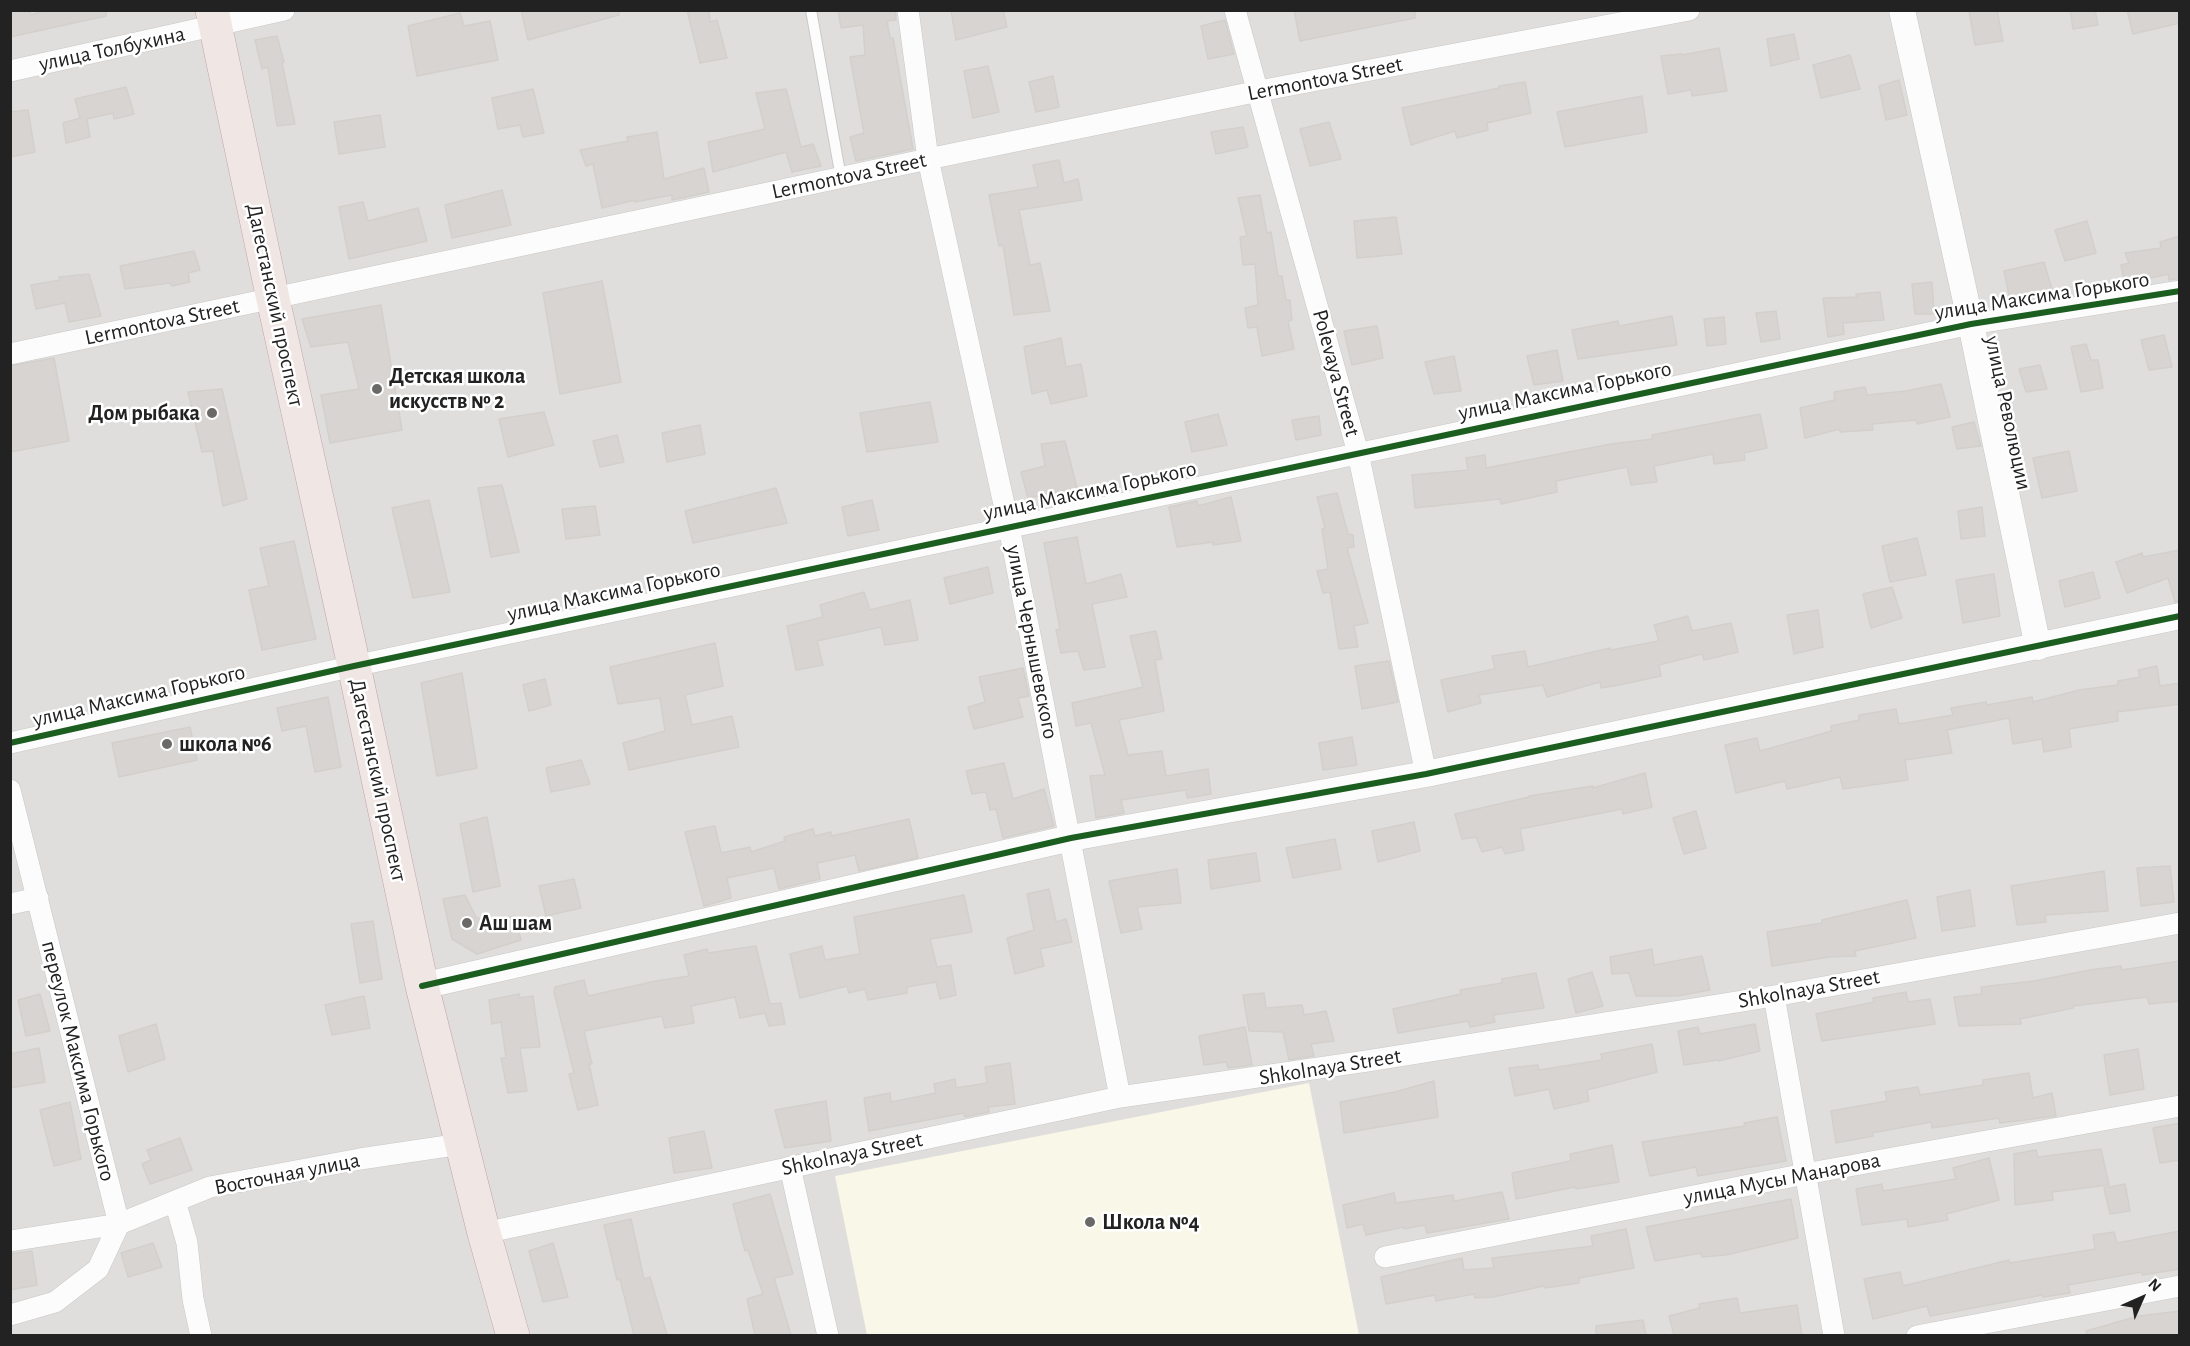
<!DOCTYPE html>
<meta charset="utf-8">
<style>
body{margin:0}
#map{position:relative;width:2190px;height:1346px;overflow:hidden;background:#f0eeeb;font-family:"Alegreya Sans",sans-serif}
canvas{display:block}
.frame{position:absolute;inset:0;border:12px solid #222;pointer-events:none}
.north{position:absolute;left:2112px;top:1268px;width:60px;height:60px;-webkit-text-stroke:4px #fff;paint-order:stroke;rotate:45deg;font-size:16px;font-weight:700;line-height:24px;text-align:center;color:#222}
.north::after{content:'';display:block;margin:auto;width:21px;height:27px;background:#222;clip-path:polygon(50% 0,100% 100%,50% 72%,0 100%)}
</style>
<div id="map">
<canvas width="2190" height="1346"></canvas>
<div class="frame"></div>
<div class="north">N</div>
</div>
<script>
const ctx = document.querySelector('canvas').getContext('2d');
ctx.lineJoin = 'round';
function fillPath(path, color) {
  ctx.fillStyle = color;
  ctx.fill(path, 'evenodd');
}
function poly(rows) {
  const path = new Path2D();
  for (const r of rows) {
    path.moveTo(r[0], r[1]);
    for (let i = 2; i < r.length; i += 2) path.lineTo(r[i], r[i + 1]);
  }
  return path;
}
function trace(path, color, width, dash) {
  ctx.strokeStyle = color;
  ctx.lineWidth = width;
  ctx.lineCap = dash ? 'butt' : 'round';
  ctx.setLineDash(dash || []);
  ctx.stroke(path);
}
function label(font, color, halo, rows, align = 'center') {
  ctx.font = font + ' "Alegreya Sans",sans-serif';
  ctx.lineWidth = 5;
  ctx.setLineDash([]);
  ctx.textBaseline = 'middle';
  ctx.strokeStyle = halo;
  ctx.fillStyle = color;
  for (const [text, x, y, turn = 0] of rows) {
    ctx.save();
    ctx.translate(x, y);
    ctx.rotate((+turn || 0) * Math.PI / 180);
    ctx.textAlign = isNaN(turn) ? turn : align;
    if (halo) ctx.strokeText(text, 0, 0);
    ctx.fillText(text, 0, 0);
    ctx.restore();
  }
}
fillPath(poly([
 [11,11,2179,11,2179,1335,11,1335]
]), '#dfdedc');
fillPath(poly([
 [1309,1083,1359,1335,867,1335,835,1176]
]), '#f8f7e8');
const building = poly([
 [10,10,29,10,31,15,46,10,106,10,106,16,10,37,10,10],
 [521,10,619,10,619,15,528,40,521,10],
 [687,10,709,10,710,22,717,20,727,58,700,63,687,10],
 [838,10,895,10,896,20,887,21,890,38,893,38,913,149,856,161,850,137,864,133,850,57,865,55,863,25,841,28,838,10],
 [951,10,1003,10,1007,27,956,40,951,10],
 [1294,10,1415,10,1415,18,1300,41,1294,10],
 [1969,10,1997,10,2003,41,1975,45,1969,10],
 [2070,10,2095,10,2098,25,2073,29,2070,10],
 [2127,10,2180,10,2180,23,2133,34,2127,10],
 [460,13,464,26,490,21,498,60,417,76,408,26,460,13],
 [1225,20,1234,54,1208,59,1201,26,1225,20],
 [1794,34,1799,59,1771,66,1767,39,1794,34],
 [277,36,284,62,282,63,295,124,277,126,268,67,262,69,255,40,277,36],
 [1719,48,1727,91,1692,96,1691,90,1668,94,1661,56,1682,54,1682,55,1719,48],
 [1850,55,1860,89,1821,98,1813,65,1850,55],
 [988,66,999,112,973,118,964,71,988,66],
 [1053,76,1059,107,1036,112,1029,82,1053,76],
 [1899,80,1907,115,1886,120,1879,86,1899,80],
 [1525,82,1531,113,1487,123,1488,130,1457,138,1455,131,1411,145,1402,108,1499,88,1499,86,1525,82],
 [126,87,134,114,114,119,113,113,87,119,90,137,66,143,63,123,80,118,75,99,126,87],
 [533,89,544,133,523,137,520,125,498,129,492,98,533,89],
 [786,89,801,147,813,144,821,166,792,172,786,152,713,172,708,142,765,129,756,93,786,89],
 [1642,96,1647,132,1565,147,1557,112,1642,96],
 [28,110,35,152,10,157,10,112,28,110],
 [380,115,385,147,339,154,334,122,380,115],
 [1329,122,1341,159,1310,166,1300,129,1329,122],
 [1243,127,1248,147,1216,154,1211,132,1243,127],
 [657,132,664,179,704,168,709,192,672,200,672,195,635,202,635,200,602,208,593,164,586,166,580,150,628,141,627,137,657,132],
 [1059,160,1064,183,1078,179,1082,200,1019,210,1030,265,1040,263,1050,311,1014,315,1003,245,999,246,989,195,1038,187,1033,165,1059,160],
 [502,190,511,225,452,238,445,205,502,190],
 [1260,195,1267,233,1271,232,1278,276,1282,276,1286,300,1290,300,1292,320,1288,321,1294,349,1262,356,1257,327,1248,328,1245,308,1258,305,1255,264,1243,265,1240,237,1247,236,1238,198,1260,195],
 [363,202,368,221,418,208,427,241,349,259,339,207,363,202],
 [1396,217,1402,254,1357,258,1354,221,1396,217],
 [2087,221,2096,253,2065,261,2055,230,2087,221],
 [2180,236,2180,278,2169,280,2168,274,2125,284,2121,265,2129,263,2125,253,2161,248,2160,242,2180,236],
 [194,251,200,270,188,273,190,282,172,286,170,283,125,289,120,266,194,251],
 [2044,262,2054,296,2011,305,2004,271,2044,262],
 [89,274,101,316,69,322,65,303,36,309,31,285,60,280,59,277,89,274],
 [602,281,621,382,560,394,543,293,602,281],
 [1932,282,1934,314,1915,314,1912,284,1932,282],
 [1880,292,1884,320,1843,323,1844,334,1828,337,1823,298,1857,297,1856,294,1880,292],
 [381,305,402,430,330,443,321,395,359,389,348,342,311,347,302,319,381,305],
 [1776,311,1780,339,1761,342,1756,313,1776,311],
 [1672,316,1677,345,1578,359,1572,330,1618,321,1619,326,1672,316],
 [1724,317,1726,344,1707,346,1704,319,1724,317],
 [1377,326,1383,358,1352,365,1344,331,1377,326],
 [2164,335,2172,367,2149,370,2141,340,2164,335],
 [1061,338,1066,367,1081,364,1087,396,1051,404,1047,390,1032,394,1024,347,1061,338],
 [2086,344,2091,360,2098,360,2103,388,2081,392,2071,347,2086,344],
 [1557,350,1563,381,1534,385,1527,356,1557,350],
 [1454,356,1461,391,1434,394,1425,362,1454,356],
 [54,358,69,441,10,452,10,366,54,358],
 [2040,365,2047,389,2026,392,2019,369,2040,365],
 [1941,384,1950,417,1917,424,1916,420,1872,424,1873,430,1840,432,1840,429,1805,438,1800,408,1835,400,1834,392,1865,387,1867,395,1906,391,1941,384],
 [222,389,247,499,223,506,213,451,202,452,188,392,222,389],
 [930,402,938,442,867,452,860,413,930,402],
 [544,412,554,445,508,457,499,419,544,412],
 [1218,414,1227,445,1192,452,1185,422,1218,414],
 [1760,414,1767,448,1744,453,1745,460,1714,464,1713,454,1654,466,1657,482,1631,485,1627,467,1556,481,1557,492,1501,504,1500,499,1415,508,1412,475,1468,470,1466,458,1485,455,1486,468,1611,444,1653,439,1652,435,1760,414],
 [1319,416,1321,435,1296,440,1292,420,1319,416],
 [1974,422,1981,446,1957,449,1952,427,1974,422],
 [700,425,705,454,667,462,662,433,700,425],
 [617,435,624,462,600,467,593,441,617,435],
 [1065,441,1077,488,1028,498,1021,472,1045,466,1041,444,1065,441],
 [2069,451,2077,491,2042,498,2033,458,2069,451],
 [502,485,519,552,491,557,478,488,502,485],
 [776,488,787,523,693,543,685,511,776,488],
 [1337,493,1348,534,1353,535,1354,547,1347,548,1368,623,1354,626,1358,647,1339,649,1330,592,1323,593,1317,571,1328,569,1322,529,1325,528,1317,497,1337,493],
 [1231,497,1241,541,1213,545,1213,542,1177,547,1169,507,1197,501,1198,506,1231,497],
 [429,500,450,592,413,598,392,508,429,500],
 [872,500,879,530,848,536,842,507,872,500],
 [595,506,600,535,566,539,562,509,595,506],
 [1982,507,1985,536,1961,539,1958,511,1982,507],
 [1077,537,1086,584,1121,574,1127,597,1092,604,1105,667,1084,670,1078,651,1061,653,1056,630,1060,629,1044,543,1077,537],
 [1917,538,1926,575,1890,582,1882,546,1917,538],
 [294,541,316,639,262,650,249,590,269,586,260,548,294,541],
 [2180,550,2180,601,2175,602,2168,578,2127,593,2116,562,2142,553,2143,557,2180,550],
 [988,567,993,593,950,604,944,578,988,567],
 [2093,572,2100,598,2065,607,2059,581,2093,572],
 [1994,574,2000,616,1963,623,1956,580,1994,574],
 [1892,587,1902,618,1871,628,1863,594,1892,587],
 [864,592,870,610,910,600,918,640,885,645,881,627,817,641,823,665,796,670,787,626,823,617,820,605,864,592],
 [1818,610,1823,647,1794,654,1787,615,1818,610],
 [1688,616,1692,631,1731,623,1738,652,1704,660,1702,654,1659,665,1661,676,1619,685,1601,688,1600,682,1547,697,1543,685,1479,695,1481,703,1448,712,1441,680,1495,669,1492,656,1525,651,1528,667,1610,648,1611,650,1659,641,1654,625,1688,616],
 [1156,631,1162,659,1155,660,1164,711,1119,720,1128,755,1162,751,1166,776,1208,769,1211,794,1187,798,1186,790,1121,800,1124,813,1096,818,1090,776,1105,775,1091,723,1076,726,1072,703,1143,687,1130,636,1156,631],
 [715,643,723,686,685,695,692,725,732,716,739,747,629,770,623,743,665,731,660,698,618,704,610,667,715,643],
 [1389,661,1398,702,1362,709,1355,666,1389,661],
 [2157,666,2160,686,2180,683,2180,704,2117,712,2118,721,2069,729,2071,747,2044,752,2042,739,2013,744,2009,718,1947,730,1952,753,1905,760,1908,780,1843,789,1840,777,1787,789,1785,781,1736,793,1725,745,1757,738,1760,751,1832,731,1831,726,1859,720,1859,715,1896,709,1899,724,1953,715,1951,708,1986,702,1987,705,2032,697,2033,702,2079,690,2118,685,2118,681,2140,677,2138,670,2157,666],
 [1023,668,1029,696,1018,698,1023,717,974,729,968,707,985,702,979,677,1023,668],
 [462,673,477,768,437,776,421,683,462,673],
 [545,679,551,705,529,711,523,685,545,679],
 [328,697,341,767,315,772,306,726,282,731,277,708,328,697],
 [190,727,197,760,119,777,112,743,190,727],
 [1352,737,1357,765,1323,770,1319,743,1352,737],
 [581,760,590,784,551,792,546,768,581,760],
 [1004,763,1013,799,1044,789,1054,826,1003,838,996,809,990,810,986,792,972,794,966,771,1004,763],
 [1645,773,1652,807,1623,814,1622,809,1520,829,1524,850,1505,854,1502,847,1482,852,1476,837,1462,839,1455,814,1529,797,1529,796,1593,786,1593,788,1645,773],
 [1696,811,1706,848,1684,854,1673,818,1696,811],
 [487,817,500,886,473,892,460,824,487,817],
 [909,819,918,858,859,871,855,855,817,863,820,879,779,889,774,868,727,878,731,898,704,906,685,832,715,826,721,853,750,847,751,852,785,841,784,837,813,829,815,836,831,832,831,836,909,819],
 [1414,822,1420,851,1378,862,1372,831,1414,822],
 [1335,839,1341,869,1293,878,1286,848,1335,839],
 [1256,853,1260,881,1211,889,1208,860,1256,853],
 [2170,866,2174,902,2141,906,2137,868,2170,866],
 [1177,869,1181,903,1137,907,1142,929,1121,933,1109,881,1177,869],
 [2104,871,2108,911,2045,915,2046,922,2017,925,2011,886,2104,871],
 [574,879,581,908,546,916,539,886,574,879],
 [1049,889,1056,922,1066,919,1072,942,1040,949,1044,966,1015,974,1007,938,1034,930,1027,894,1049,889],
 [1970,890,1975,926,1942,931,1937,897,1970,890],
 [465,895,476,917,488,922,515,916,521,940,477,954,452,939,443,899,465,895],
 [964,895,972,932,930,939,937,967,951,965,956,995,940,999,936,982,907,987,907,993,868,1000,865,989,849,993,847,986,800,998,790,954,822,946,825,960,860,954,854,917,964,895],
 [1907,900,1916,938,1855,951,1856,956,1829,957,1772,966,1767,932,1822,923,1822,920,1907,900],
 [373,921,382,979,360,983,351,924,373,921],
 [756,946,770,1004,781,1003,785,1024,769,1026,765,1013,740,1018,735,997,691,1006,694,1023,665,1028,662,1016,584,1031,592,1064,589,1064,598,1105,578,1110,569,1074,574,1073,554,992,555,987,584,980,588,996,656,981,689,976,684,955,707,949,708,953,756,946],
 [1652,949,1654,965,1702,956,1710,990,1677,996,1636,996,1629,973,1612,974,1610,957,1652,949],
 [2180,961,2180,1001,2149,1004,2147,997,2073,1006,2073,1008,2020,1019,2021,1024,1959,1026,1954,997,1982,994,1981,987,2034,981,2090,970,2121,966,2122,970,2180,961],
 [1592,972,1603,1006,1576,1013,1568,979,1592,972],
 [1536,973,1544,1008,1493,1015,1495,1022,1470,1027,1468,1021,1398,1033,1393,1009,1461,994,1460,990,1502,983,1502,979,1536,973],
 [1906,992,1908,1002,1930,999,1935,1024,1822,1041,1816,1014,1874,1002,1873,998,1906,992],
 [1264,993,1266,1008,1302,1005,1304,1015,1326,1011,1334,1041,1311,1044,1314,1056,1289,1060,1283,1032,1249,1031,1243,995,1264,993],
 [40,994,50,1031,26,1036,18,1000,40,994],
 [519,994,520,998,533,996,540,1047,520,1048,527,1091,508,1093,501,1058,506,1058,501,1022,492,1024,489,1000,519,994],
 [364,996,370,1028,332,1035,325,1005,364,996],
 [156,1024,165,1059,128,1072,119,1036,156,1024],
 [1755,1024,1760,1051,1719,1061,1718,1060,1684,1065,1678,1031,1698,1027,1700,1034,1755,1024],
 [1245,1027,1252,1065,1228,1068,1226,1062,1204,1065,1199,1036,1245,1027],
 [1652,1044,1657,1072,1587,1090,1589,1101,1554,1109,1549,1089,1515,1096,1509,1068,1538,1065,1539,1070,1602,1060,1601,1054,1652,1044],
 [39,1048,45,1082,10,1088,10,1054,39,1048],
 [2138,1049,2144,1089,2110,1095,2104,1055,2138,1049],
 [1010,1063,1015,1104,988,1107,989,1112,965,1117,964,1113,869,1131,864,1098,890,1093,891,1102,936,1093,934,1084,955,1079,956,1088,987,1083,985,1067,1010,1063],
 [2029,1073,2033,1098,2052,1093,2056,1116,2000,1123,1999,1118,1932,1128,1931,1122,1872,1133,1873,1136,1836,1143,1831,1111,1887,1101,1885,1092,1918,1087,1920,1095,1983,1085,1983,1080,2029,1073],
 [1434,1081,1438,1117,1344,1133,1340,1102,1395,1092,1434,1081],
 [826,1101,831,1141,785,1148,775,1110,826,1101],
 [70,1102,81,1159,54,1166,40,1110,70,1102],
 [1777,1117,1786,1161,1698,1176,1696,1167,1650,1176,1642,1142,1745,1126,1744,1123,1777,1117],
 [2180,1123,2180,1160,2160,1163,2153,1128,2180,1123],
 [704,1131,712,1168,674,1173,669,1138,704,1131],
 [180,1138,192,1170,150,1184,142,1164,151,1160,147,1150,180,1138],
 [1612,1145,1619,1182,1576,1189,1575,1187,1516,1199,1512,1173,1571,1161,1570,1154,1612,1145],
 [2101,1149,2109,1185,2052,1192,2053,1200,2015,1205,2014,1154,2036,1150,2038,1157,2101,1149],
 [1989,1158,1999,1200,1946,1214,1948,1220,1908,1227,1907,1219,1862,1225,1856,1189,1882,1184,1883,1191,1956,1179,1953,1168,1989,1158],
 [2125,1184,2130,1211,2110,1214,2104,1188,2125,1184],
 [1502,1192,1509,1219,1427,1233,1425,1225,1404,1229,1404,1227,1366,1235,1363,1224,1347,1228,1343,1205,1394,1193,1396,1203,1453,1195,1454,1201,1502,1192],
 [770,1194,793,1274,774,1278,791,1335,755,1335,747,1299,763,1294,748,1250,745,1251,733,1204,770,1194],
 [1791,1199,1798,1238,1726,1255,1702,1257,1701,1253,1655,1261,1646,1227,1791,1199],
 [631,1219,644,1279,650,1277,667,1335,634,1335,620,1279,617,1280,604,1225,631,1219],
 [1626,1229,1634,1268,1579,1278,1579,1283,1545,1288,1544,1286,1493,1297,1475,1298,1474,1294,1436,1301,1435,1295,1386,1304,1381,1277,1462,1258,1464,1270,1494,1268,1492,1258,1593,1246,1591,1236,1626,1229],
 [2180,1231,2180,1269,2142,1275,2142,1272,2068,1285,2070,1293,2043,1297,2042,1295,1930,1316,1927,1306,1873,1319,1864,1279,1900,1272,1903,1286,2009,1260,2010,1263,2095,1249,2093,1235,2114,1232,2117,1243,2180,1231],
 [153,1243,162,1267,128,1277,121,1253,153,1243],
 [553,1243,568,1297,543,1302,529,1251,553,1243],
 [32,1251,37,1285,10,1290,10,1254,32,1251],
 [1737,1298,1740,1313,1797,1305,1802,1335,1674,1335,1669,1316,1700,1308,1699,1304,1737,1298],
 [2180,1311,2180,1335,2087,1335,2086,1331,2139,1316,2180,1311],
 [1643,1320,1646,1335,1596,1335,1596,1326,1643,1320]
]);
fillPath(building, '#d7d4d2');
trace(building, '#d3d0cc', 1.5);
const service = poly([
 [811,10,841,178]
]);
const minor = poly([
 [908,10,928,159,1009,527,1120,1097],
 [1235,10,1358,453,1426,774],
 [10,71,284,10],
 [10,354,928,159,1259,91,1689,10],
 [10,743,354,666,1971,324,2180,291],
 [10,790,119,1224],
 [10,904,38,898],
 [1774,996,1834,1336],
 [790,1167,828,1336],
 [175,1201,187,1243,193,1299,201,1336],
 [484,1233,1120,1097,1367,1061,1774,996,2180,923],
 [10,1241,119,1224,210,1187,360,1159,461,1144],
 [1385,1257,1805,1174,2180,1106],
 [10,1315,55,1302,98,1269,119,1224],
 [1917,1336,2180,1286]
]);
const tertiary = poly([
 [1902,10,1971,324,2038,647],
 [422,986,1071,838,1426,774,2180,616]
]);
const trunk = poly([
 [212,10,273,299,354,666,422,986,484,1233,513,1336]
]);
trace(service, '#c9c8c7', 12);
trace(minor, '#c9c8c7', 22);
trace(tertiary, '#c9c8c7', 27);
trace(trunk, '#c5a2ac', 34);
trace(service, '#fdfcfc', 10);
trace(minor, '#fdfcfc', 21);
trace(tertiary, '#fdfcfc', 26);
trace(trunk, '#f0e6e4', 33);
trace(poly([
 [10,743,354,666,1971,324,2180,291],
 [422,986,1071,838,1426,774,2180,616]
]), '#1b5e20', 6);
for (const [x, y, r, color] of [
 [377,389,6,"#6a6968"],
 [212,413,6,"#6a6968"],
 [167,744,6,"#6a6968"],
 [467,923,6,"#6a6968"],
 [1090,1222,6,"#6a6968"]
]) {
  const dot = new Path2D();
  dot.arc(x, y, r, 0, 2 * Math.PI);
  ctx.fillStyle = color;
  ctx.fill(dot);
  trace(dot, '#fff', 2);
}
label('22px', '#222', '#fff', [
 ["улица Толбухина",112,49,-12],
 ["Lermontova Street",1325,79,-11],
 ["Lermontova Street",849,176,-12],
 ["улица Максима Горького",2042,296,-9],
 ["Дагестанский проспект",275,305,78],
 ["Lermontova Street",162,322,-12],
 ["Polevaya Street",1336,373,75],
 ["улица Максима Горького",1565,391,-12],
 ["улица Революции",2008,413,78],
 ["улица Максима Горького",1090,491,-12],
 ["улица Максима Горького",614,592,-12],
 ["улица Чернышевского",1032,642,79],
 ["улица Максима Горького",139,696,-13],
 ["Дагестанский проспект",378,780,78],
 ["Shkolnaya Street",1809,989,-10],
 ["переулок Максима Горького",78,1061,76],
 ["Shkolnaya Street",1330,1067,-9],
 ["Shkolnaya Street",852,1154,-12],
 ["Восточная улица",287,1174,-11],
 ["улица Мусы Манарова",1782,1179,-11]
]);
label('bold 22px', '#222', '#fff', [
 ["Детская школа",389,376],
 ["искусств № 2",389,401],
 ["Дом рыбака",200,413,"right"],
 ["школа №6",179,744],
 ["Аш шам",479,923],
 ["Школа №4",1102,1222]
], 'left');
</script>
